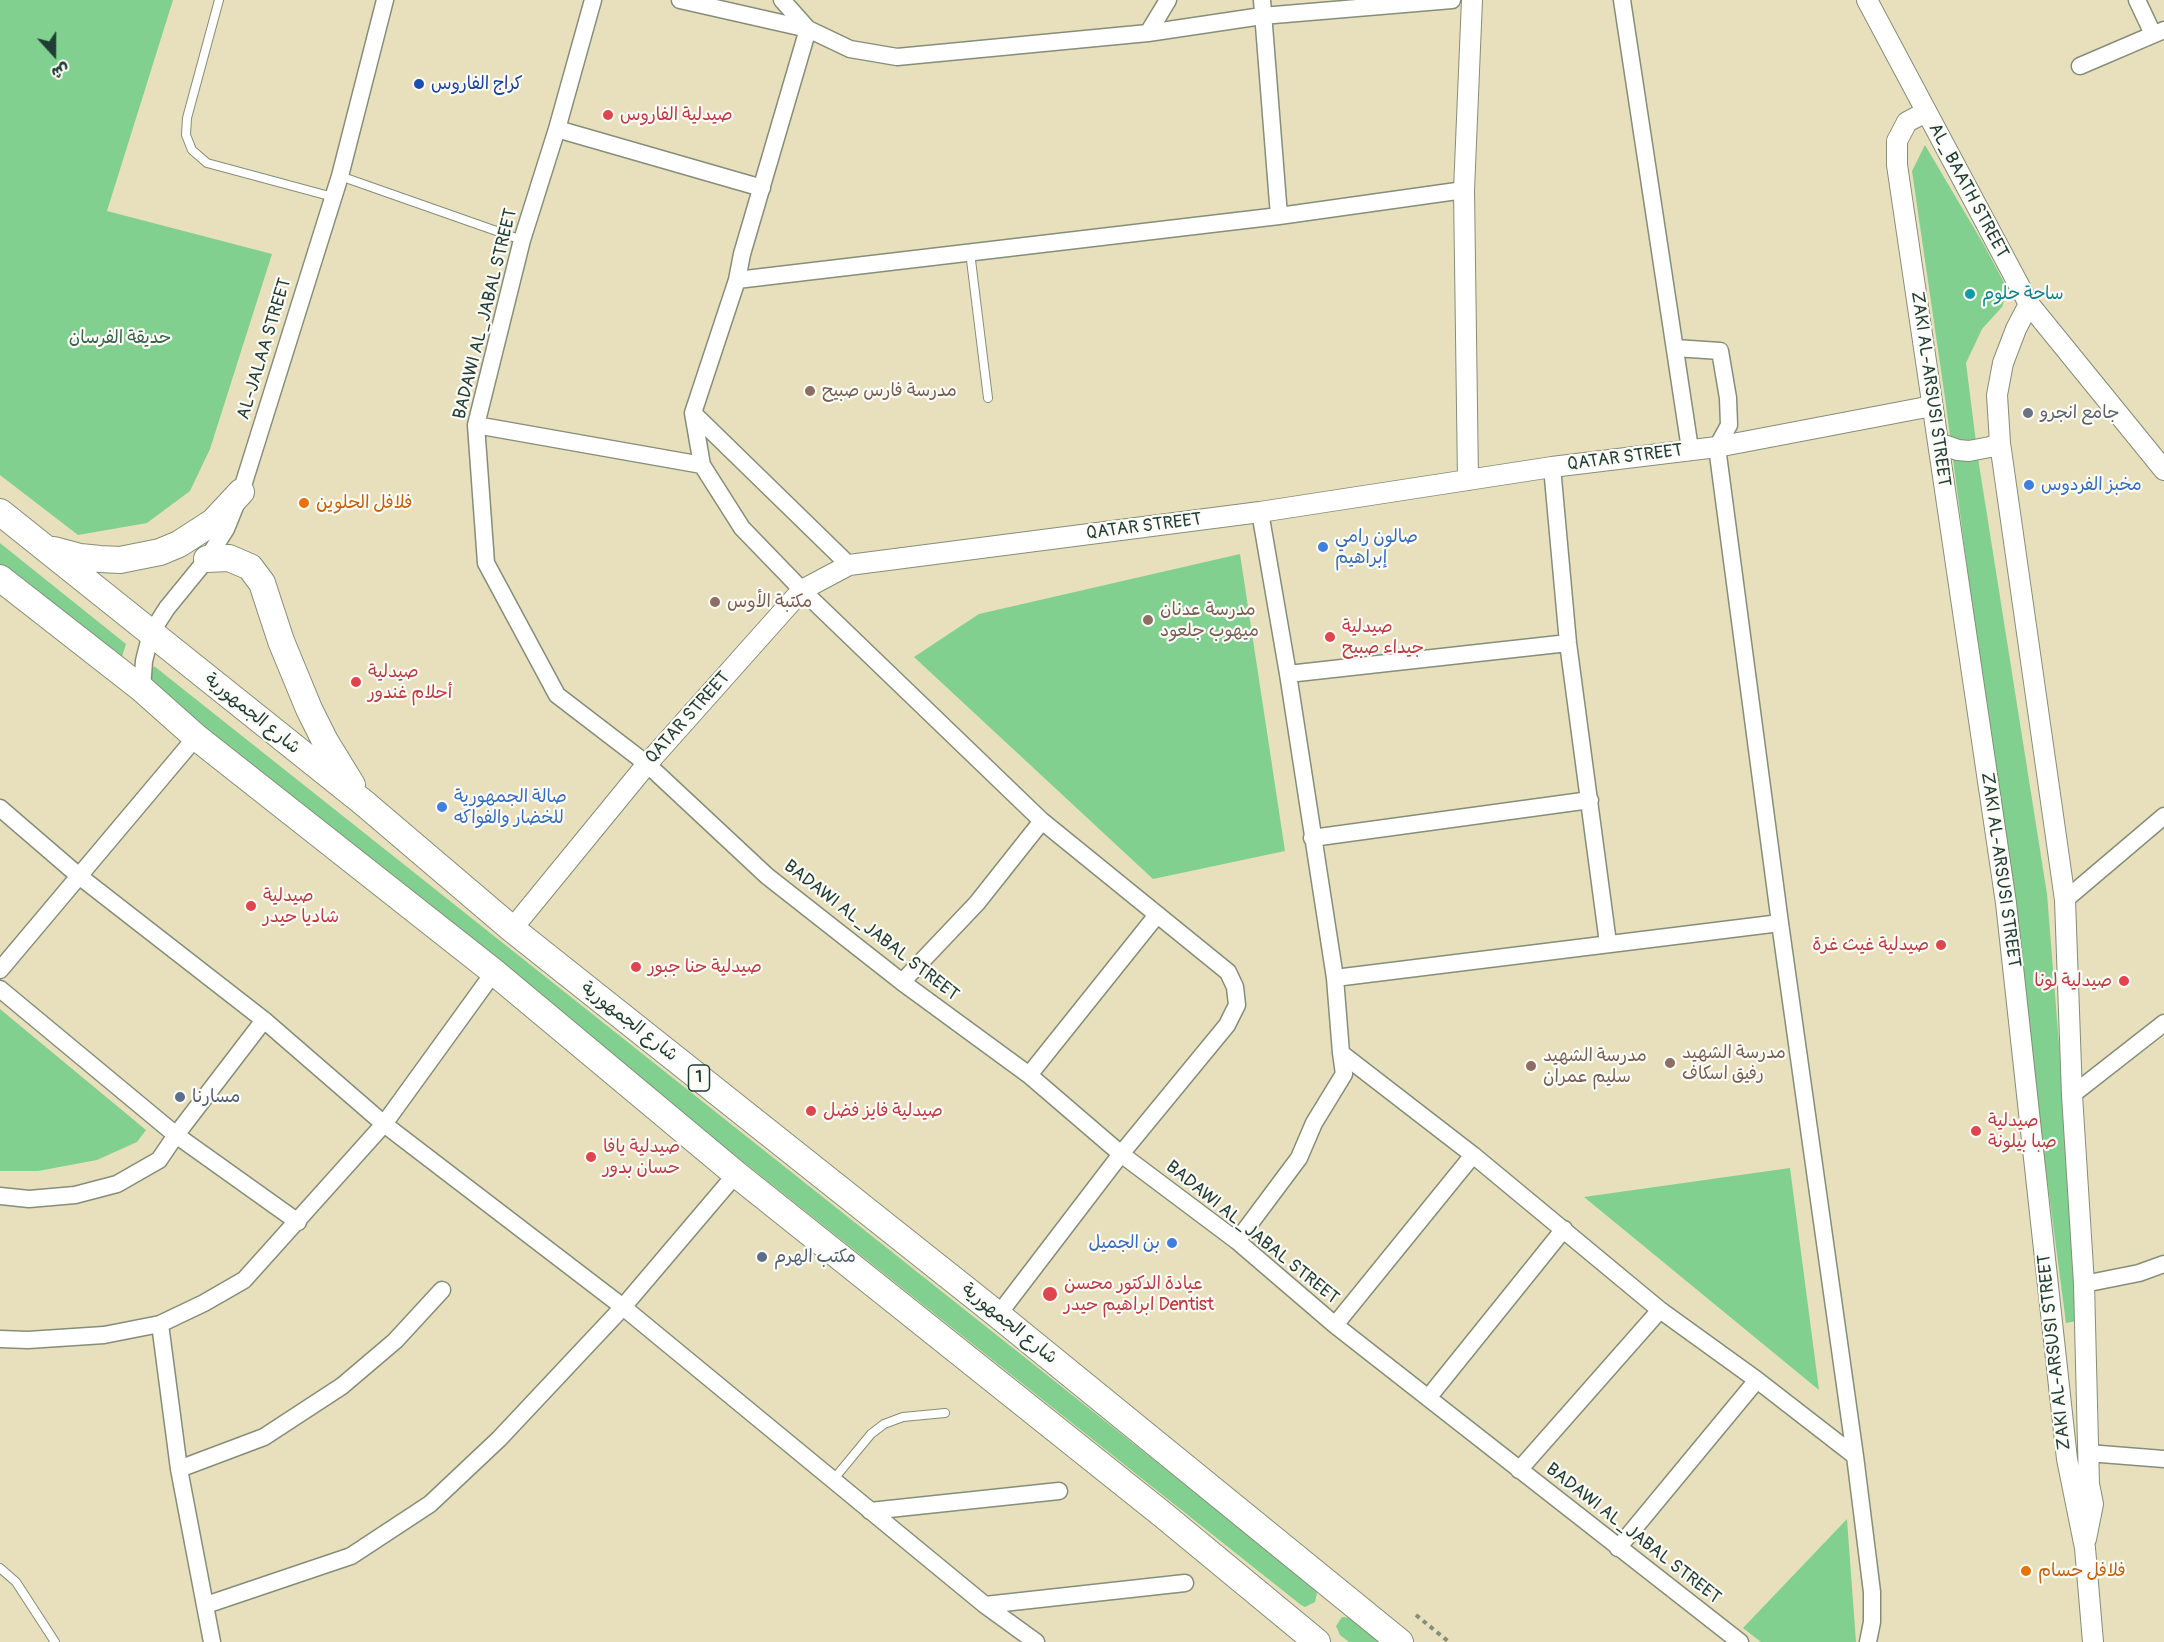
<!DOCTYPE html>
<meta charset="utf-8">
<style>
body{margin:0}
#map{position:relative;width:2164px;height:1642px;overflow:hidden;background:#e8e0bc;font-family:Pangolin,"Playpen Sans Arabic",sans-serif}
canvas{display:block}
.north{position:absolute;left:24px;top:24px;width:60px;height:60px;-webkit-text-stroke:4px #fdfcf7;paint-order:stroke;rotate:159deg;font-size:16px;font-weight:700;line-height:24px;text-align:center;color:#1f3d34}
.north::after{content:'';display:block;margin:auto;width:21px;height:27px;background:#1f3d34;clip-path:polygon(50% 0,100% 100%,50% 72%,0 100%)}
</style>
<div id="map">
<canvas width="2164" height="1642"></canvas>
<div class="north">ش</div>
</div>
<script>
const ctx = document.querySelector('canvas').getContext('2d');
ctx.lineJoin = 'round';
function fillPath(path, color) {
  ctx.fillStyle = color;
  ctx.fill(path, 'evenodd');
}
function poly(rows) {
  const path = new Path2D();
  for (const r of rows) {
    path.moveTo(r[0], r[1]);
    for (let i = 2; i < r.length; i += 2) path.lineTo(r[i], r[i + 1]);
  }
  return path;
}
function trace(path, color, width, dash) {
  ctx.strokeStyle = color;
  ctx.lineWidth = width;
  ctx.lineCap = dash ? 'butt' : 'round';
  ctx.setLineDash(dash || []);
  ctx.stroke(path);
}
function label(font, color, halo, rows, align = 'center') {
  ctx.font = font + ' Pangolin,"Playpen Sans Arabic",sans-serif';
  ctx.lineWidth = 4.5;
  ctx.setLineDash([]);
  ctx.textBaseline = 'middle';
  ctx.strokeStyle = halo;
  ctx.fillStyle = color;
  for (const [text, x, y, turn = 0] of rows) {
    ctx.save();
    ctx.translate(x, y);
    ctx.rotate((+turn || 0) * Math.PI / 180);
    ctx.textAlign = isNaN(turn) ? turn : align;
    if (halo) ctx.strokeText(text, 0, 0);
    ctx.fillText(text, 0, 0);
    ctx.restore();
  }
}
fillPath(poly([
 [0,0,173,0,107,211,272,254,210,449,190,491,147,523,78,535,0,475],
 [1925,145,1984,245,2008,290,2002,307,1982,329,1966,363,1978,458,2047,894,2081,1320,2066,1323,1945,398,1912,171],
 [0,543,126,644,120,663,0,567],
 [1240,554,1285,851,1153,879,914,657,979,614],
 [154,666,1314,1587,1317,1593,1315,1602,1305,1607,1301,1605,151,691,148,678],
 [0,1009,146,1130,137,1142,97,1160,38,1171,0,1171],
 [1790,1168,1819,1390,1584,1197],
 [1847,1519,1856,1642,1761,1642,1743,1628],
 [1342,1617,1352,1618,1382,1642,1349,1642,1340,1635,1336,1626]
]), '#81d08f');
const service = poly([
 [219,0,187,118,186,135,192,150,207,163,333,197],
 [340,176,522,240],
 [970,252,988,398],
 [833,1480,871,1434,884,1424,903,1417,945,1413],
 [0,1568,16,1582,55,1642]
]);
const minor = poly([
 [593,0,557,129,522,240,476,425,486,563,557,695,647,764,767,876,902,982,1029,1075,1121,1154,1237,1241,1335,1325,1740,1642],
 [680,0,808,29,850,49,897,57,1148,33,1262,16,1452,0],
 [782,0,808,29,742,254,737,280,693,413,702,465,742,528,802,590,1042,821,1228,972,1235,987,1237,1005,1227,1025,1121,1154,998,1315],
 [1262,0,1279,216],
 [1622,0,1690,449],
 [2137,0,2153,34],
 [1148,33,1168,0],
 [2080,66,2164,30],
 [557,129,762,188],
 [737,280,1279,216,1464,190],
 [1675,348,1720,351,1728,398,1729,425,1717,447,1780,923,1855,1456,1872,1592,1872,1622,1868,1642],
 [693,413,849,565],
 [476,425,702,465],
 [1552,467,1568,643,1608,943],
 [1260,512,1288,674,1335,978,1341,1053,1473,1155,1660,1310,1757,1380,1855,1456],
 [1288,674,1568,643],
 [142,689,144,661,151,633,167,608,207,559,226,529,241,492,340,176,385,0],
 [0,808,79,876,264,1020,384,1124,623,1307,985,1605,1036,1642],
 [1312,838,1590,800],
 [2065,900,2164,816],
 [0,970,196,737],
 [1335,978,1780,923],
 [902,982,977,903,1042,821],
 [0,989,176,1135,298,1222],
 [1029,1075,1157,915],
 [2072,1095,2164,1023],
 [0,1196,29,1199,75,1195,117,1184,159,1160,176,1135,264,1020],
 [1237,1241,1299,1158,1314,1123,1344,1074,1341,1053],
 [2084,1284,2139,1273,2164,1264],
 [160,1324,179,1469,212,1642],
 [1335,1325,1473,1155],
 [0,1339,28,1340,104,1335,160,1324,204,1303,244,1280,384,1124,494,972],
 [1428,1398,1564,1229],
 [2088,1453,2164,1459],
 [179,1469,264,1437,342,1386,395,1341,442,1290],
 [1519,1470,1660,1310],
 [870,1511,1059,1491],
 [1618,1548,1757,1380],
 [206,1605,351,1556,430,1504,499,1439,623,1307,736,1174],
 [985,1605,1185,1583]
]);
const tertiary = poly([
 [1867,0,2029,304,2164,470],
 [1926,112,1907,122,1897,141,1897,165,2006,903,2067,1459,2085,1548,2093,1642],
 [2029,304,2016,329,2003,363,1997,395,2000,443,2065,900,2072,1095,2084,1284,2089,1484,2093,1504,2086,1539],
 [1938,443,1958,450,1969,451,1990,447,2000,443],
 [1468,480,1464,190,1472,0],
 [512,929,647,764,802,590,849,565,1260,512,1552,467,1717,447,1932,406]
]);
const primary = poly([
 [0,512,364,803,512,929,998,1315,1400,1642],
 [54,550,80,557,100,559,120,560,160,552,179,544,213,522,241,492],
 [207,559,229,558,250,567,262,583,281,641,309,709,325,741,352,785],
 [0,578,142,689,196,737,494,972,736,1174,1162,1514,1317,1642]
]);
trace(service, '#848e78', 10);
trace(minor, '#848e78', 19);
trace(tertiary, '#848e78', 22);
trace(primary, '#848e78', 28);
trace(poly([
 [1416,1615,1449,1642]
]), '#848e78', 4, [4.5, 4.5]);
trace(service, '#fff', 8);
trace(minor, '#fff', 16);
trace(tertiary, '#fff', 20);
trace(primary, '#fff', 26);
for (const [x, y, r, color] of [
 [419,84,6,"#1a4fb4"],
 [608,115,6,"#e0444e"],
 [1970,294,6,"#0f9aa8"],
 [810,391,6,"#8d6e63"],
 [2028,413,6,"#6b7280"],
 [2029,485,6,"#3f7fe0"],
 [304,503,6,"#e8710a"],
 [1323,547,6,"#3f7fe0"],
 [715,602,6,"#8d6e63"],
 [1148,620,6,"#8d6e63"],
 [1330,637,6,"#e0444e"],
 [356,682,6,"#e0444e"],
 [442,807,6,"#3f7fe0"],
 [251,906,6,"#e0444e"],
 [1941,945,6,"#e0444e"],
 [636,967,6,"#e0444e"],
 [2124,981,6,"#e0444e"],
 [1670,1063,6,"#8d6e63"],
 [1531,1066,6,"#8d6e63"],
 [180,1097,6,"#5c6f8a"],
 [811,1111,6,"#e0444e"],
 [1976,1131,6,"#e0444e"],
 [591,1157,6,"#e0444e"],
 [1172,1243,6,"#3f7fe0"],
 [762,1257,6,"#5c6f8a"],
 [1050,1294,8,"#e0444e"],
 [2026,1571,6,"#e8710a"]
]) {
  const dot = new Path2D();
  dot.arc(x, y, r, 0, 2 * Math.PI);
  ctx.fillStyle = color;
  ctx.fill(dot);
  trace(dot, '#fdfcf7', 2);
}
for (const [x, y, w] of [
 [699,1078,21]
]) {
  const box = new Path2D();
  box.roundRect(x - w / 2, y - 13, w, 26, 4.5);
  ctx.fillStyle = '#fdfcf7';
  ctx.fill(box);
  trace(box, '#1f3d34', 1.5);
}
label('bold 16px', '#1f3d34', null, [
 ["1",699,1078]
]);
label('18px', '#164399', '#fdfcf7', [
 ["كراج الفاروس",431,84]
], 'left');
label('18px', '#be3a42', '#fdfcf7', [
 ["صيدلية الفاروس",620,115],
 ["صيدلية",1342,627],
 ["جيداء صبيح",1342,648],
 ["صيدلية",368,672],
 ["أحلام غندور",368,693],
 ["صيدلية",263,896],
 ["شاديا حيدر",263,917],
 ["صيدلية غيث غرة",1929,945,"right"],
 ["صيدلية حنا جبور",648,967],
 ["صيدلية لونا",2112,981,"right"],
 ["صيدلية فايز فضل",823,1111],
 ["صيدلية",1988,1121],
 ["صبا بيلونة",1988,1142],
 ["صيدلية يافا",603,1147],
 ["حسان بدور",603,1168],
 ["عيادة الدكتور محسن",1064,1284],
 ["ابراهيم حيدر Dentist",1064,1305]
], 'left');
label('18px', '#1f3d34', '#fdfcf7', [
 ["AL_BAATH STREET",1968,191,62],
 ["BADAWI AL_JABAL STREET",486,314,-76],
 ["AL-JALAA STREET",265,349,-73],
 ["ZAKI AL-ARSUSI STREET",1930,389,82],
 ["QATAR STREET",1625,458,-7],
 ["QATAR STREET",1144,527,-7],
 ["شارع الجمهورية",252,714,39],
 ["QATAR STREET",688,718,-48],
 ["ZAKI AL-ARSUSI STREET",2000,870,82],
 ["BADAWI AL_JABAL STREET",871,931,38],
 ["شارع الجمهورية",629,1022,38],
 ["BADAWI AL_JABAL STREET",1252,1233,39],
 ["شارع الجمهورية",1009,1324,39],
 ["ZAKI AL-ARSUSI STREET",2055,1352,-96],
 ["BADAWI AL_JABAL STREET",1633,1534,38]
]);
label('18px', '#0d838f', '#fdfcf7', [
 ["ساحة حلوم",1982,294]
], 'left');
label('18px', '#38624b', '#fdfcf7', [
 ["حديقة الفرسان",120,338]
]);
label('18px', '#785e54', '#fdfcf7', [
 ["مدرسة فارس صبيح",822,391],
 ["مكتبة الأوس",727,602],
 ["مدرسة عدنان",1160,610],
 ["ميهوب جلعود",1160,631],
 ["مدرسة الشهيد",1682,1053],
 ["رفيق اسكاف",1682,1074],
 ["مدرسة الشهيد",1543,1056],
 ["سليم عمران",1543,1077]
], 'left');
label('18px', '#5b616d', '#fdfcf7', [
 ["جامع انجرو",2040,413]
], 'left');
label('18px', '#366cbe', '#fdfcf7', [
 ["مخبز الفردوس",2041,485],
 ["صالون رامي",1335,537],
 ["إبراهيم",1335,558],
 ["صالة الجمهورية",454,797],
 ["للخضار والفواكه",454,818],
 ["بن الجميل",1160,1243,"right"]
], 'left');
label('18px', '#c56008', '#fdfcf7', [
 ["فلافل الحلوين",316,503],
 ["فلافل حسام",2038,1571]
], 'left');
label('18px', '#4e5e75', '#fdfcf7', [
 ["مسارنا",192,1097],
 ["مكتب الهرم",774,1257]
], 'left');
</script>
